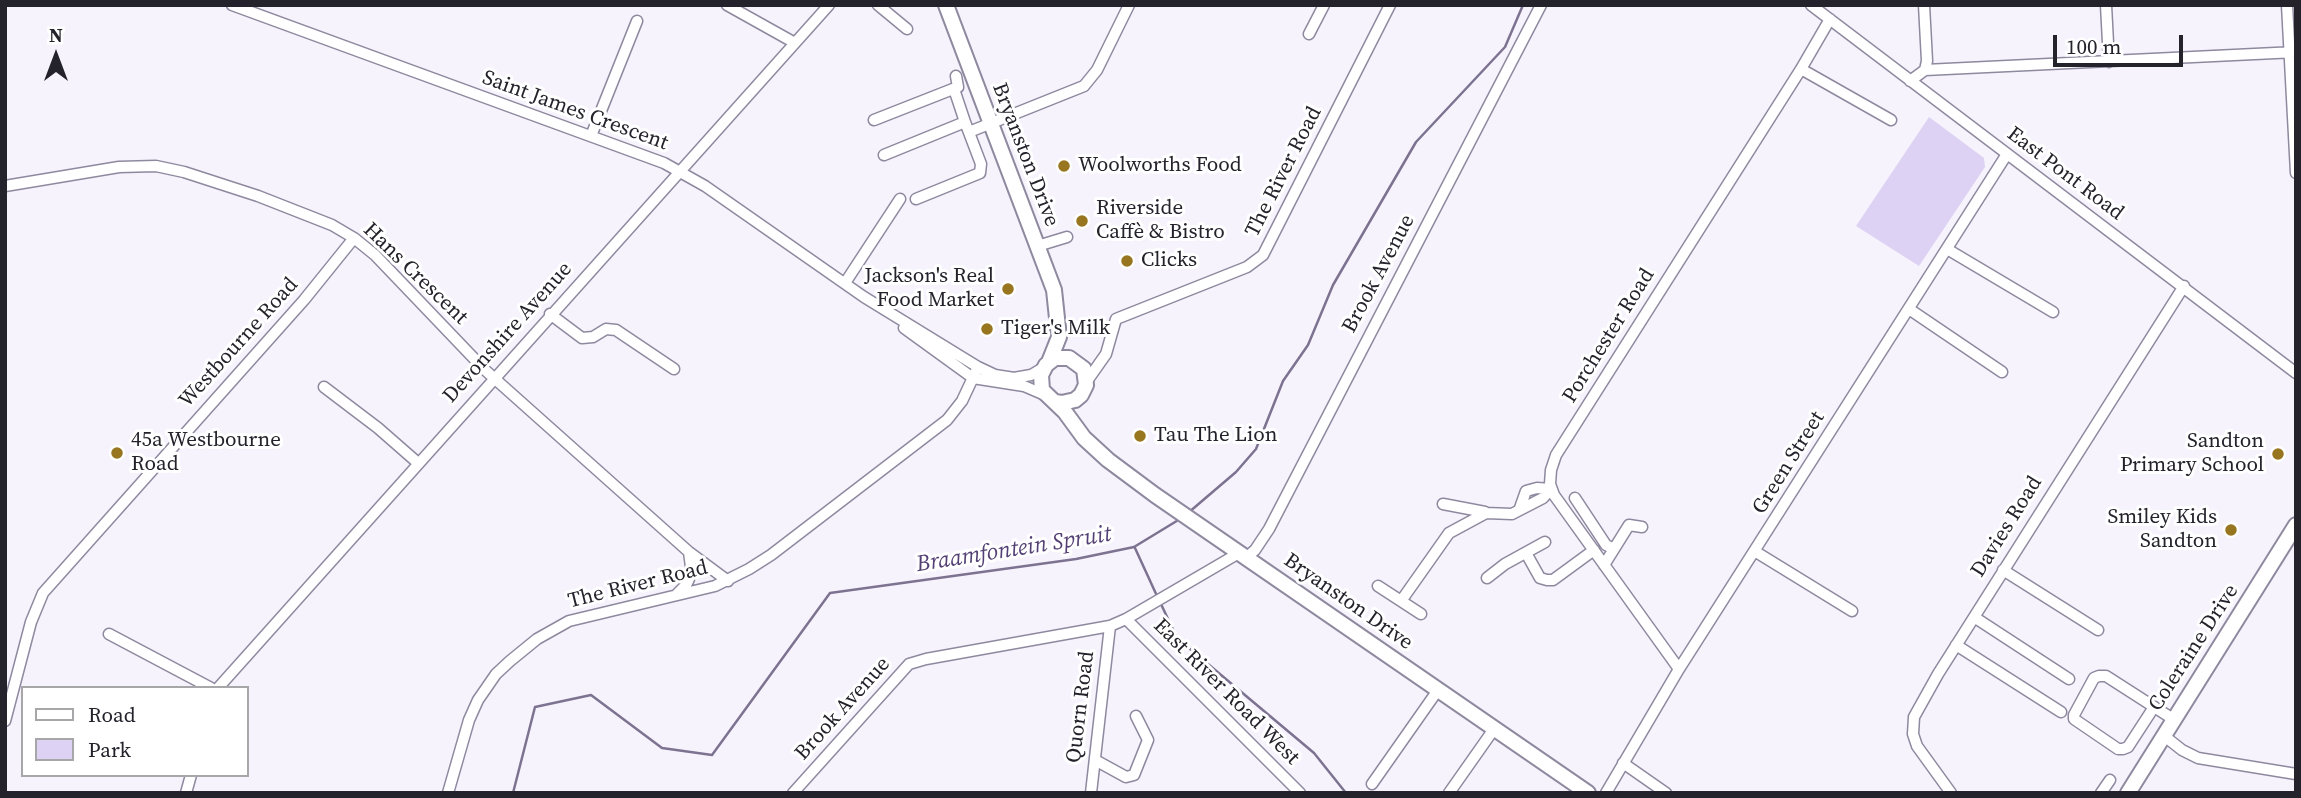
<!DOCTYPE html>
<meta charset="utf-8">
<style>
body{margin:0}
#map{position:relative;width:2301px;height:798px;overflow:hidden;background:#f6f3fd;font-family:"Source Serif 4",serif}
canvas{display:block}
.frame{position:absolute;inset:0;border:7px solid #24222b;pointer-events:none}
.legend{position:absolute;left:21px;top:686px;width:228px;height:91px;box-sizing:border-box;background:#fff;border:2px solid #a7a7aa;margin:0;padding:9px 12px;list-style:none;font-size:21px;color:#24222b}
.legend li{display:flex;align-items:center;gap:14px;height:35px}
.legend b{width:35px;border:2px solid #a7a7aa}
.north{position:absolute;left:21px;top:21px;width:70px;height:70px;-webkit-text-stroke:5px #fff;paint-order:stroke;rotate:0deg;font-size:19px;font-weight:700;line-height:28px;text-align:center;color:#24222b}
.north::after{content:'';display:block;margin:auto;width:24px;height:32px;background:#24222b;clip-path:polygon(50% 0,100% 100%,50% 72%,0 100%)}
.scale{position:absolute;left:2053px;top:35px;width:130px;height:32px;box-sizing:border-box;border:4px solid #24222b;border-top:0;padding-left:9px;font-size:21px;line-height:24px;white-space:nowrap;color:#24222b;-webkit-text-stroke:5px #fff;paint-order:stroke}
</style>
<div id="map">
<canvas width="2301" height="798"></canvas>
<div class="frame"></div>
<ul class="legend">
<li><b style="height:9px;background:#fff"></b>Road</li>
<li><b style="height:19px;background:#ddd2f3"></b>Park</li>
</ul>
<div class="north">N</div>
<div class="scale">100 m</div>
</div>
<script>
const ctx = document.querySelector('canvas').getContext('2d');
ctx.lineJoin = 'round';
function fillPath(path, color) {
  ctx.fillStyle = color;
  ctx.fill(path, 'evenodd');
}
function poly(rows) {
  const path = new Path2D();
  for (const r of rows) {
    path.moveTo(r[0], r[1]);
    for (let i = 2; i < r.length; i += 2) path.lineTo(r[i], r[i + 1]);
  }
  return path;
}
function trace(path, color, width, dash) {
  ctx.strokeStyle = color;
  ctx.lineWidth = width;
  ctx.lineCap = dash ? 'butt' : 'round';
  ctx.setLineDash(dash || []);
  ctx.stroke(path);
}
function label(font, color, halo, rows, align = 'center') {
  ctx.font = font + ' "Source Serif 4",serif';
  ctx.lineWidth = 6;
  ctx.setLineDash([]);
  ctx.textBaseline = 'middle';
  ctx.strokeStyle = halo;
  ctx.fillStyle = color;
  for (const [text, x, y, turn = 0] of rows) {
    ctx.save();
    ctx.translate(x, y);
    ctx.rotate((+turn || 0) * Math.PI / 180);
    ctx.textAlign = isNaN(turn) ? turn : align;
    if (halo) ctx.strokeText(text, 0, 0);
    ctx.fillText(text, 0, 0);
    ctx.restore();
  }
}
fillPath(poly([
 [1929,117,1984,158,1985,167,1919,266,1856,226]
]), '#ddd2f3');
trace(poly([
 [1188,513,1236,472,1256,449,1283,381,1308,345,1333,285,1416,142,1505,47,1523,5],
 [1135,548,1157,596],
 [1160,602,1177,638,1314,753,1346,793],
 [513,793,535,707,591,695,662,748,712,755,830,593,1076,559,1134,547,1180,519]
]), '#7d7391', 2.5);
const street = poly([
 [232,5,664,163,705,186,864,297,978,367,995,375,1014,378,1031,375,1043,368],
 [727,5,795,43],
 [878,5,907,29],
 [1811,5,2296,373],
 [1924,5,1927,61,1925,70],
 [2106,5,2109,62],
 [2287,5,2296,173],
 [1309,34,1324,5],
 [1801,69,1891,120],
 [1910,81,1925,70,2296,52],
 [954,89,965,122],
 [874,120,958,87,956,76],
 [969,132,1084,86,1097,70,1129,5],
 [591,136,637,21],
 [884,155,965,122,981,164,980,173,916,199],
 [5,186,119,167,156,166,184,172,258,196,332,225,354,238,375,255,485,370,689,552,728,581],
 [1044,244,1067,237],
 [1947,249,2053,312],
 [845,283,900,199],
 [1909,309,2002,372],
 [550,314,582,338,593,337,606,329,616,330,674,369],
 [904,328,973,378,1024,386,1045,395],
 [1087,381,1106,354,1116,319,1247,267,1263,255,1390,5],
 [324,387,378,428,418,463],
 [1575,498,1606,545,1614,549],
 [1443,504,1485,512],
 [1520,508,1526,491,1537,488,1551,489],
 [1756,552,1852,611],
 [1526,553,1540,578,1547,580,1553,580,1594,550],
 [1247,557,1255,550,1269,529,1541,5],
 [1604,565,1629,525,1642,527],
 [2003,570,2098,630],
 [1487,578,1505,564,1545,542],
 [1378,586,1421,614],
 [677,594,686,585,689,579,691,567,689,552],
 [1401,601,1449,533,1486,513,1512,514,1543,498,1551,489],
 [1974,617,2069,679],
 [1126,619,1300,793],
 [109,634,211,688],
 [1956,645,2061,712],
 [1679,669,1554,495,1550,484,1551,470,1556,455,1801,69,1830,19],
 [218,688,829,5],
 [2154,707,2128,747,2123,749,2118,749,2074,719,2074,715,2094,678,2099,676,2106,676,2173,719],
 [5,721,31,622,43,593,304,300,354,238],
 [2163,735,2182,750,2198,758,2296,774],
 [1095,760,1126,777,1134,775,1148,740,1136,716],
 [1623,763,1666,793],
 [1372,784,1438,690],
 [186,793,191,775],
 [448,793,469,720,478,700,496,674,510,661,537,639,569,621,715,586,749,569,771,555,947,420,962,401,978,367],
 [793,793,909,664,926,659,1110,626,1126,619,1239,553],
 [1091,793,1110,626],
 [1449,793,1494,729],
 [1606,793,1679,669,2007,154],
 [1951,793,1917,746,1913,734,1914,717,1938,674,2184,286],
 [2101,793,2110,780]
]);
const secondary = poly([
 [946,5,1054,290,1059,337,1049,362],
 [1055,402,1062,403,1075,400,1081,395,1086,385,1084,369,1069,358,1055,358,1046,365,1041,375,1042,390,1065,412,1084,438,1108,460,1155,495,1588,793],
 [2128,793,2296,525]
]);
trace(street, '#8f899f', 13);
trace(secondary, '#8f899f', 18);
trace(street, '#fff', 10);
trace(secondary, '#fff', 14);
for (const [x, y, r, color] of [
 [1064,166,7,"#98751f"],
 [1082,221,7,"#98751f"],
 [1127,261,7,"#98751f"],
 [1008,289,7,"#98751f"],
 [987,329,7,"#98751f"],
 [1140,436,7,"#98751f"],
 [117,453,7,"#98751f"],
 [2278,454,7,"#98751f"],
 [2231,530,7,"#98751f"]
]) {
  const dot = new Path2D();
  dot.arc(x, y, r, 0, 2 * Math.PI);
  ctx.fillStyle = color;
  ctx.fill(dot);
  trace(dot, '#fff', 2.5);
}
label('21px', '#24222b', '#fff', [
 ["Saint James Crescent",575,111,20],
 ["Bryanston Drive",1025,155,69],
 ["The River Road",1284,172,-63],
 ["East Pont Road",2065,174,37],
 ["Hans Crescent",415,274,44],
 ["Brook Avenue",1379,274,-62],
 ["Devonshire Avenue",508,333,-48],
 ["Porchester Road",1609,336,-58],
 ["Westbourne Road",239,343,-48],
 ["Green Street",1789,463,-58],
 ["Davies Road",2007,527,-58],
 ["The River Road",638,585,-14],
 ["Bryanston Drive",1348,602,35],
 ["Coleraine Drive",2194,648,-57],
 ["East River Road West",1226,692,45],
 ["Quorn Road",1081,707,-83],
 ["Brook Avenue",843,709,-48]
]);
label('21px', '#24222b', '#fff', [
 ["Woolworths Food",1078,166],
 ["Riverside",1096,209],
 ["Caffè & Bistro",1096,233],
 ["Clicks",1141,261],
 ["Jackson's Real",994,277,"right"],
 ["Food Market",994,301,"right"],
 ["Tiger's Milk",1001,329],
 ["Tau The Lion",1154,436],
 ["45a Westbourne",131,441],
 ["Road",131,465],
 ["Sandton",2264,442,"right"],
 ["Primary School",2264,466,"right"],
 ["Smiley Kids",2217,518,"right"],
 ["Sandton",2217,542,"right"]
], 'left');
label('italic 23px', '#523f74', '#fff', [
 ["Braamfontein Spruit",1014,550,-9]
]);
</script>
